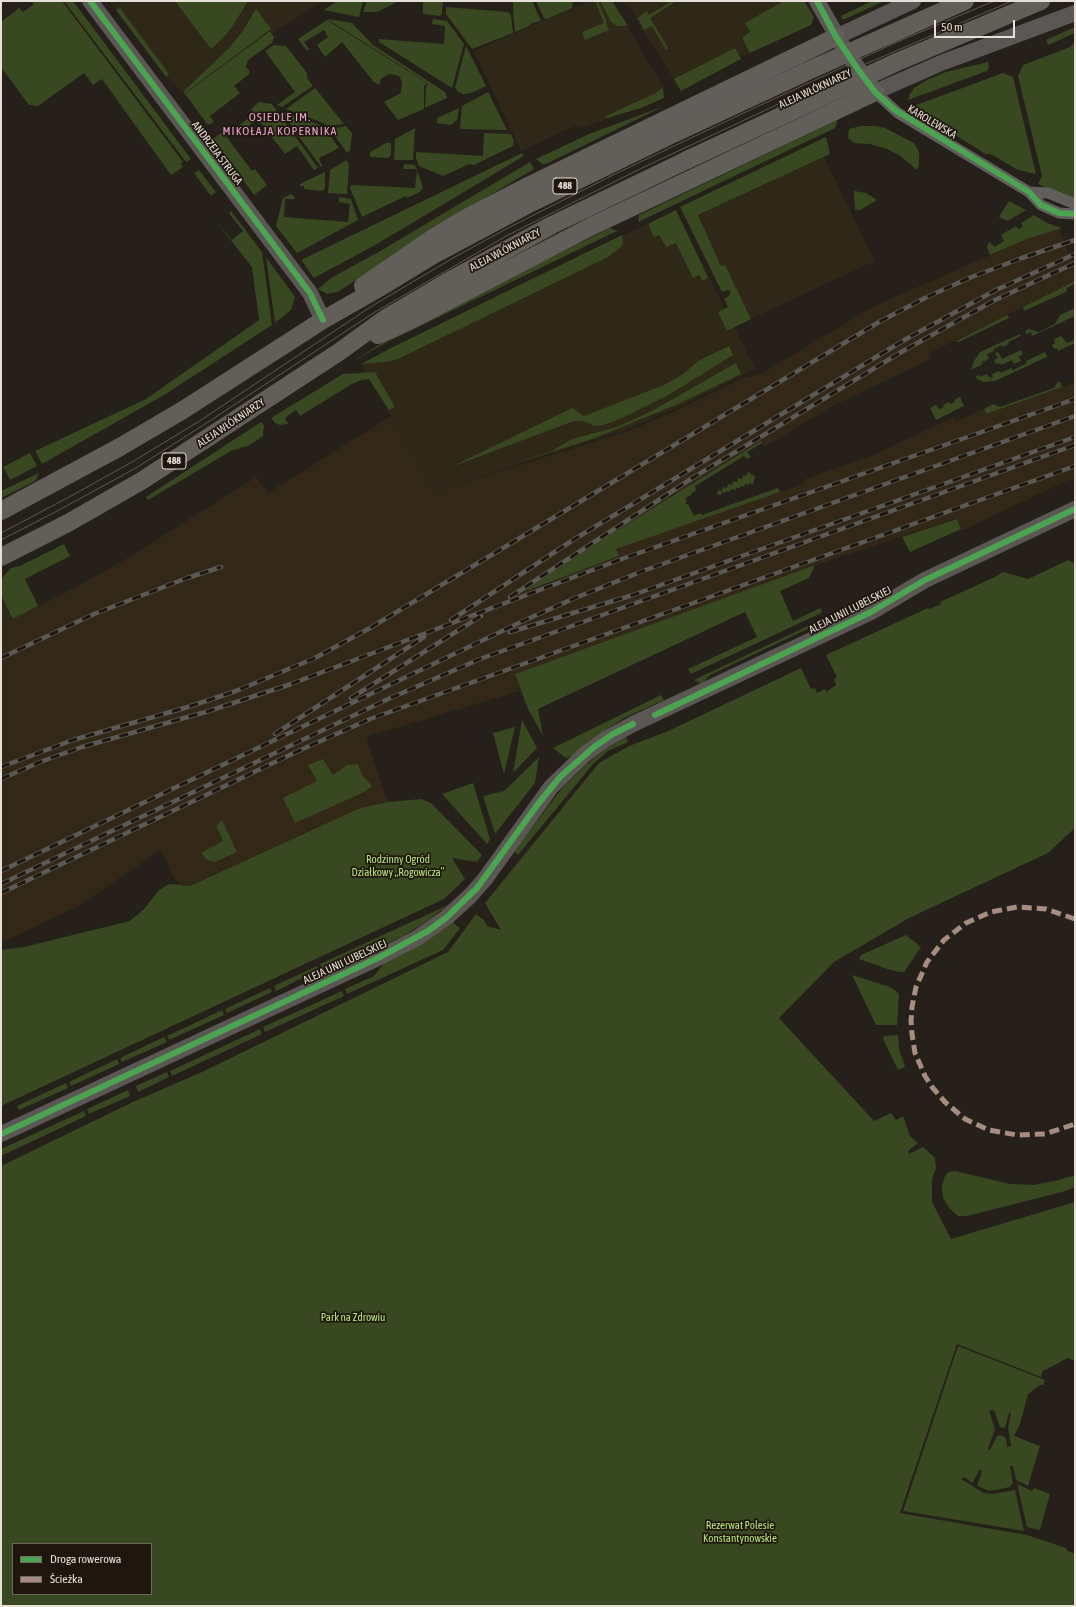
<!DOCTYPE html>
<meta charset="utf-8">
<style>
body{margin:0}
#map{position:relative;width:1076px;height:1607px;overflow:hidden;background:#25201a;font-family:"Asap Condensed",sans-serif}
canvas{display:block}
.frame{position:absolute;inset:0;border:2px solid #e6e0d9;pointer-events:none}
.legend{position:absolute;left:12px;top:1543px;width:140px;height:52px;box-sizing:border-box;background:#1f170d;border:1px solid #6f675f;margin:0;padding:5px 7px;list-style:none;font-size:12px;color:#e6e0d9}
.legend li{display:flex;align-items:center;gap:8px;height:20px}
.legend b{width:20px;border:1px solid #6f675f}
.scale{position:absolute;left:934px;top:20px;width:81px;height:18px;box-sizing:border-box;border:2px solid #e6e0d9;border-top:0;padding-left:5px;font-size:12px;line-height:14px;white-space:nowrap;color:#e6e0d9;-webkit-text-stroke:3px #1f170d;paint-order:stroke}
</style>
<div id="map">
<canvas width="1076" height="1607"></canvas>
<div class="frame"></div>
<ul class="legend">
<li><b style="height:5px;background:#4ca352"></b>Droga rowerowa</li>
<li><b style="height:5px;background:#a88b81"></b>Ścieżka</li>
</ul>
<div class="scale">50 m</div>
</div>
<script>
const ctx = document.querySelector('canvas').getContext('2d');
ctx.lineJoin = 'round';
function fillPath(path, color) {
  ctx.fillStyle = color;
  ctx.fill(path, 'evenodd');
}
function poly(rows) {
  const path = new Path2D();
  for (const r of rows) {
    path.moveTo(r[0], r[1]);
    for (let i = 2; i < r.length; i += 2) path.lineTo(r[i], r[i + 1]);
  }
  return path;
}
function trace(path, color, width, dash) {
  ctx.strokeStyle = color;
  ctx.lineWidth = width;
  ctx.lineCap = dash ? 'butt' : 'round';
  ctx.setLineDash(dash || []);
  ctx.stroke(path);
}
function label(font, color, halo, rows, align = 'center') {
  ctx.font = font + ' "Asap Condensed",sans-serif';
  ctx.lineWidth = 3.5;
  ctx.setLineDash([]);
  ctx.textBaseline = 'middle';
  ctx.strokeStyle = halo;
  ctx.fillStyle = color;
  for (const [text, x, y, turn = 0] of rows) {
    ctx.save();
    ctx.translate(x, y);
    ctx.rotate((+turn || 0) * Math.PI / 180);
    ctx.textAlign = isNaN(turn) ? turn : align;
    if (halo) ctx.strokeText(text, 0, 0);
    ctx.fillText(text, 0, 0);
    ctx.restore();
  }
}
fillPath(poly([
 [109,1,323,1,273,33,270,30,184,94,166,77],
 [590,1,604,1,615,6,663,87,649,105,581,128,575,126,521,151,474,51,527,28,532,24,537,24],
 [625,1,804,1,814,17,811,25,750,53,681,91,628,5,623,2],
 [824,157,875,261,746,321,698,215],
 [676,210,755,369,680,406,621,431,434,492,361,364,529,280],
 [1,595,13,619,1,625]
]), '#2f2818');
fillPath(poly([
 [1059,229,1075,269,1075,281,928,354,931,359,834,405,764,447,762,443,672,499,685,525,804,484,803,480,876,454,954,417,956,422,984,409,986,414,1075,382,1075,477,963,530,957,518,815,565,515,674,520,691,366,737,388,802,360,808,190,886,179,885,169,870,166,858,159,850,139,865,77,907,1,943,1,625,63,594,126,559,256,477,268,493,391,416,434,492,631,430,680,409,743,378,761,374,871,308,886,301,1027,239]
]), '#332818');
fillPath(poly([
 [32,1,62,1,183,162,181,163,183,167,171,175,102,79,93,85,84,73,38,106,29,105,1,67,1,22,19,8,23,12,34,4],
 [64,1,73,1,191,159,186,162],
 [175,1,248,1,232,27,223,38,211,49],
 [337,1,363,1,359,17,324,10],
 [367,1,399,1,377,12,363,12],
 [423,1,443,1,442,13,440,16,423,14],
 [513,1,532,1,541,21,532,23,527,27,515,32,513,12],
 [536,1,573,1,572,8,547,19,544,18],
 [595,1,598,1,607,22,606,24,609,30,585,40,582,32,604,23],
 [600,1,612,1,628,26,617,26,611,22],
 [672,1,676,1,650,18,668,48,666,50,652,26,644,30,638,18,647,11,649,15],
 [784,1,804,1,814,17,811,25,750,53,743,40,743,37,750,32,745,23],
 [872,1,884,1,843,20,841,16],
 [446,7,508,12,511,15,513,33,472,49,446,14],
 [120,8,169,74,166,77,116,10],
 [256,9,271,29,184,94,184,91,231,46,242,32],
 [327,19,352,23,373,45,445,92,447,98,425,108,426,88,428,83],
 [433,19,447,21,464,44,452,88,379,42,379,39,444,44,445,26,432,24],
 [327,20,427,83,424,86,424,109,398,120,384,102,401,93,402,82,399,76,391,74,387,75,381,79,379,85,373,81,342,42,325,57,317,45,328,37,324,30,304,42,309,49,307,51,298,39],
 [1075,27,1075,33,1048,45,1046,40],
 [270,31,274,37,272,43,248,60,246,67,250,72,248,75,234,86,240,93,210,116,214,122,208,125,185,94],
 [1075,41,1075,200,1038,184,1042,176,1018,76,1023,65,1070,47],
 [274,45,286,46,307,73,307,78,313,86,282,107,277,105,295,92,265,51],
 [466,46,486,86,471,93,463,94,458,92,455,88],
 [735,48,741,59,681,91,674,79],
 [988,62,989,67,987,71,908,100,910,94,914,88,927,80,946,72],
 [1003,73,1013,77,1036,174,1018,170,989,153,987,155,911,107],
 [663,87,664,98,641,108,607,118,606,116,656,93],
 [315,88,344,124,327,126,323,123,286,109],
 [488,92,507,130,461,129,460,127,462,106],
 [259,102,272,104,318,168,314,170,297,146,285,154,258,119,238,134,234,130,226,136,252,171,255,169,267,185,254,195,213,139,222,132,225,136,254,114,251,109],
 [664,106,546,164,542,164,536,159,589,134],
 [459,108,457,120,451,125,437,123,437,118],
 [284,112,323,126,339,148,319,158,322,166,321,167,282,113],
 [837,120,837,123,835,128,638,222,639,215],
 [346,126,352,133,350,151,347,153,330,129],
 [861,126,876,126,885,128,914,143,919,152,919,164,917,170,899,155,887,149,870,144,854,143,848,138,849,129],
 [415,128,413,160,394,160,395,139],
 [484,133,511,134,514,141,513,146,474,165,470,164,443,176,419,166,416,158,416,152,483,156],
 [826,137,830,154,698,215,721,266,725,265,751,319,727,331,718,312,728,307,724,299,730,295,730,291,728,290,722,292,680,207],
 [388,142,388,143,391,143,391,155,388,158,370,157,370,152],
 [522,153,524,156,377,244,314,278,301,260],
 [347,160,349,166,347,194,328,193,330,170],
 [530,162,534,169,445,222,338,292,327,294,318,289,331,278,382,250],
 [404,164,415,165,423,187,420,192,407,198,406,196,362,217,350,188,351,185,415,188,417,171,415,169,403,169],
 [199,170,216,192,211,196,194,173],
 [325,172,325,188,322,191,304,189,304,186,300,186,300,184],
 [854,191,866,193,877,200,860,210,855,210],
 [291,194,294,196,295,199,285,199,284,217,348,222,350,204,339,202,339,197,351,199,358,220,297,253,276,226,283,198],
 [1009,201,1026,210,1008,221,999,217],
 [676,210,708,278,703,281,699,275,693,278,676,243,666,247,659,235,654,237,648,224],
 [231,211,262,252,272,325,164,395,42,464,35,451,146,399,259,320,252,267,215,220,232,240,243,231,229,213],
 [1034,215,1047,223,1062,228,1027,239,990,255,987,247,988,243,990,242,994,247,1004,241,1001,235,1016,226,1018,229,1023,227,1021,223],
 [610,228,617,231,387,342,352,362,382,343,442,311],
 [622,235,623,242,622,246,608,257,398,359,386,362,361,364,391,348],
 [266,257,295,297,291,310,275,323],
 [1075,281,1075,284,1067,288,1066,292,1024,311,1023,307],
 [1075,308,1075,316,1032,336,1031,332,1027,334,1025,331,1029,329,1039,332,1055,324,1060,315],
 [1007,315,1009,318,959,342,956,341],
 [1020,334,1021,336,1008,342,1009,344,1002,347,1001,345,994,349,994,351,987,354,989,359,982,362,983,364,971,370,974,361,980,352],
 [1061,336,1067,343,1075,340,1075,343,1058,351,1057,348,1054,349,1052,345,1055,343,1054,339],
 [729,346,733,355,670,394,620,419,603,425,594,426,584,421,574,421,451,467,572,408,584,416,664,385,682,375,698,361],
 [1021,350,1023,355,1019,356,1021,361,1014,364,1012,360,1001,365,1000,363,996,364,994,360,998,358,995,353,998,352,1002,359],
 [1045,352,1047,357,995,381,983,382,975,377,979,375,980,377,987,374,990,378,993,377,992,374,999,371,1001,373,1011,368,1013,370,1027,363,1026,361],
 [736,363,741,374,678,404,592,439,510,465,552,451,572,439,617,427,652,411],
 [375,372,395,407,389,410,369,379,362,380,352,384,300,416,296,410,285,418,288,424,280,425,275,423,271,418,343,374],
 [1058,381,1060,382,1062,387,986,414,984,409,993,404,1000,407,1054,388],
 [960,397,964,406,936,420,930,408,936,405,939,409,944,407,943,405,949,402,950,404,955,402,954,400],
 [261,422,264,425,263,436,250,445,231,451,148,500,146,497],
 [761,441,762,443,747,452,751,457,747,459,744,456,695,486,696,490,692,493,691,495,685,498,687,502,685,503,686,504,688,504,694,516,700,513,702,515,778,488,780,492,616,549,619,556,523,592,610,535],
 [30,453,37,466,10,480,3,467],
 [748,472,755,476,753,484,749,483,749,485,745,484,744,487,740,486,740,488,736,488,735,490,731,489,730,492,726,491,726,493,722,492,721,495,717,494,718,490,722,491,723,487,727,488,728,484,732,485,733,481,737,482,738,478,742,479,743,475,746,476],
 [39,473,35,481,1,498,1,491],
 [957,519,961,529,910,552,902,537],
 [64,544,70,556,25,579,38,606,13,619,1,595,1,579,11,568,20,566],
 [1068,560,1075,564,1075,828,1048,853,909,918,834,962,779,1018,874,1121,891,1113,896,1120,903,1116,910,1136,918,1143,908,1151,909,1154,923,1147,935,1158,936,1168,932,1179,932,1202,951,1239,1075,1202,1075,1361,1068,1358,1043,1371,1041,1377,957,1344,900,1513,1027,1535,1066,1548,1066,1550,1075,1554,1075,1606,1,1606,1,1166,135,1101,202,1072,448,952,476,914,484,920,487,926,501,930,485,903,599,763,629,746,666,732,801,668,811,689,815,688,817,693,825,689,826,692,836,685,834,679,837,677,826,655,928,608,929,609,941,604,940,602,995,577,1003,572,1028,579],
 [13,1544,151,1544,151,1594,13,1594],
 [815,565,809,578,780,591,793,621,820,608,822,611,821,613,691,674,688,669,757,637,745,612,538,709,543,736,528,709,515,674],
 [814,623,812,627,710,675,702,684,694,680],
 [661,695,664,700,626,717,590,740,572,756,566,758,553,748],
 [522,720,537,748,513,773],
 [515,727,504,774,493,733],
 [626,737,628,742,608,751,593,764,518,855,514,851,563,787,587,764,607,748],
 [539,757,535,783,495,834,483,796,504,791],
 [323,759,333,775,347,765,358,764,362,775,372,786,362,793,295,823,283,798,317,781,308,765],
 [473,783,490,839,487,844,442,794],
 [422,799,432,804,482,855,477,862,452,858,465,879,444,899,1,1106,1,950,24,947,130,921,144,909,159,890,169,884,190,886,360,808,388,802],
 [222,820,237,852,215,862,207,860,201,853,223,841,216,826],
 [448,905,424,923,405,935,376,949,374,945,323,969,320,964],
 [452,922,460,928,443,950,347,994,345,989,374,976,384,963],
 [906,935,921,947,904,972,900,972,887,969,859,959,861,955],
 [317,966,319,970,276,991,274,986],
 [852,975,890,987,896,991,899,994,897,1025,876,1025],
 [270,988,272,992,227,1013,225,1009],
 [342,991,344,996,265,1032,263,1027],
 [222,1010,224,1015,169,1040,167,1036],
 [260,1029,262,1034,172,1076,170,1071],
 [898,1035,899,1049,905,1067,898,1070,883,1039,884,1036],
 [164,1037,167,1042,122,1062,120,1058],
 [117,1059,119,1064,71,1086,69,1082],
 [167,1072,169,1077,138,1092,136,1086],
 [66,1083,68,1088,19,1110,17,1106],
 [128,1090,130,1096,89,1114,87,1109],
 [84,1111,86,1116,1,1156,1,1149],
 [955,1171,1010,1184,1034,1185,1059,1180,1075,1175,1075,1187,1062,1192,967,1216,958,1216,950,1209,943,1198,942,1185,945,1176,948,1172],
 [958,1346,1045,1380,1043,1385,1040,1385,1028,1394,1020,1424,1014,1436,1040,1446,1028,1486,1016,1480,1013,1466,1010,1466,1013,1483,1010,1487,990,1491,977,1486,982,1471,980,1469,973,1482,972,1483,965,1477,961,1479,984,1493,992,1494,1015,1490,1024,1531,903,1511],
 [994,1410,1000,1427,1003,1428,1005,1428,1009,1413,1011,1413,1008,1428,1011,1446,1007,1447,1006,1438,1003,1436,999,1435,997,1436,990,1450,988,1449,995,1429,989,1411],
 [1017,1484,1032,1491,1034,1488,1050,1494,1040,1530,1027,1527]
]), '#384820');
trace(poly([
 [875,92,898,113,1029,192,1041,205,1059,213,1075,214],
 [1029,192,1048,193,1075,204]
]), '#615e5c', 11);
trace(poly([
 [90,1,310,293,323,320],
 [817,1,845,50,875,92,941,63,1075,13],
 [836,37,913,1],
 [1,1134,380,957,417,938,447,917,470,896,485,879,551,787,584,755,604,740,633,724,871,612,925,580,1075,509]
]), '#5b5754', 16);
trace(poly([
 [363,286,433,238,468,217,530,185,836,37],
 [378,335,409,321,592,226,875,92],
 [1,511,120,447,183,410,323,320,379,288,433,255,527,205,675,133],
 [1,557,68,523,143,480,339,352,386,318,449,281,552,225,687,160]
]), '#625f5b', 18);
trace(poly([
 [1,533,71,496,132,462,198,422,372,306,453,258,506,229,613,175,750,110,897,42,994,1],
 [1,540,59,510,136,468,202,426,375,312,508,235,642,168,847,72,1012,1]
]), '#5c5a56', 1);
const rail = poly([
 [510,597,694,477,903,351,995,300,1075,263],
 [451,620,573,540,906,339,996,290,1075,254],
 [510,632,633,595,1075,437],
 [1,658,94,614,187,578,221,567],
 [351,698,481,616],
 [275,734,424,637],
 [1,767,73,740,188,707,236,691,315,658,370,628,879,322,925,298,969,278,1022,258,1075,240],
 [1,779,40,762,82,747,209,711,291,684,619,560,1075,399],
 [1,871,523,621,575,598,643,571,1075,416],
 [1,884,386,700,480,659,1075,445],
 [1,893,296,752,370,719,1075,466]
]);
trace(rail, '#5c5a56', 4.5);
trace(rail, '#1f170d', 3, [9]);
trace(poly([
 [675,133,812,69,965,1],
 [687,160,897,62,1041,1]
]), '#625f5b', 18);
trace(poly([
 [1075,919,1046,909,1017,907,991,912,966,923,944,940,927,962,916,987,912,1007,911,1021,912,1034,915,1053,925,1076,932,1087,945,1102,965,1119,989,1130,1017,1135,1045,1134,1075,1124]
]), '#a88b81', 5, [10, 5]);
trace(poly([
 [90,1,310,293,323,320],
 [817,1,836,37,857,68,875,92,895,110,1029,192,1041,205,1059,213,1075,214],
 [655,715,871,612,925,580,1075,509],
 [1,1134,380,957,428,931,447,917,477,888,538,804,560,777,594,747,613,734,633,724]
]), '#4ca352', 6);
for (const [x, y, w] of [
 [565,186,24],
 [174,461,24]
]) {
  const box = new Path2D();
  box.roundRect(x - w / 2, y - 8, w, 16, 3);
  ctx.fillStyle = '#1f170d';
  ctx.fill(box);
  trace(box, '#e6e0d9', 1);
}
label('bold 10px', '#e6e0d9', null, [
 ["488",565,186],
 ["488",174,461]
]);
label('11px', '#e6e0d9', '#1f170d', [
 ["ALEJA WŁÓKNIARZY",815,89,-25],
 ["KAROLEWSKA",932,122,31],
 ["ANDRZEJA STRUGA",217,153,53],
 ["ALEJA WŁÓKNIARZY",505,250,-28],
 ["ALEJA WŁÓKNIARZY",231,423,-34],
 ["ALEJA UNII LUBELSKIEJ",850,610,-27],
 ["ALEJA UNII LUBELSKIEJ",345,962,-25]
]);
label('11px', '#b9e77c', '#1f170d', [
 ["Rodzinny Ogród",398,860],
 ["Działkowy „Rogowicza”",398,873],
 ["Park na Zdrowiu",353,1318],
 ["Rezerwat Polesie",740,1526],
 ["Konstantynowskie",740,1539]
]);
ctx.letterSpacing = '1px';
label('12px', '#eaa5d1', '#1f170d', [
 ["OSIEDLE IM.",280,117],
 ["MIKOŁAJA KOPERNIKA",280,131]
]);
ctx.letterSpacing = '0px';
</script>
